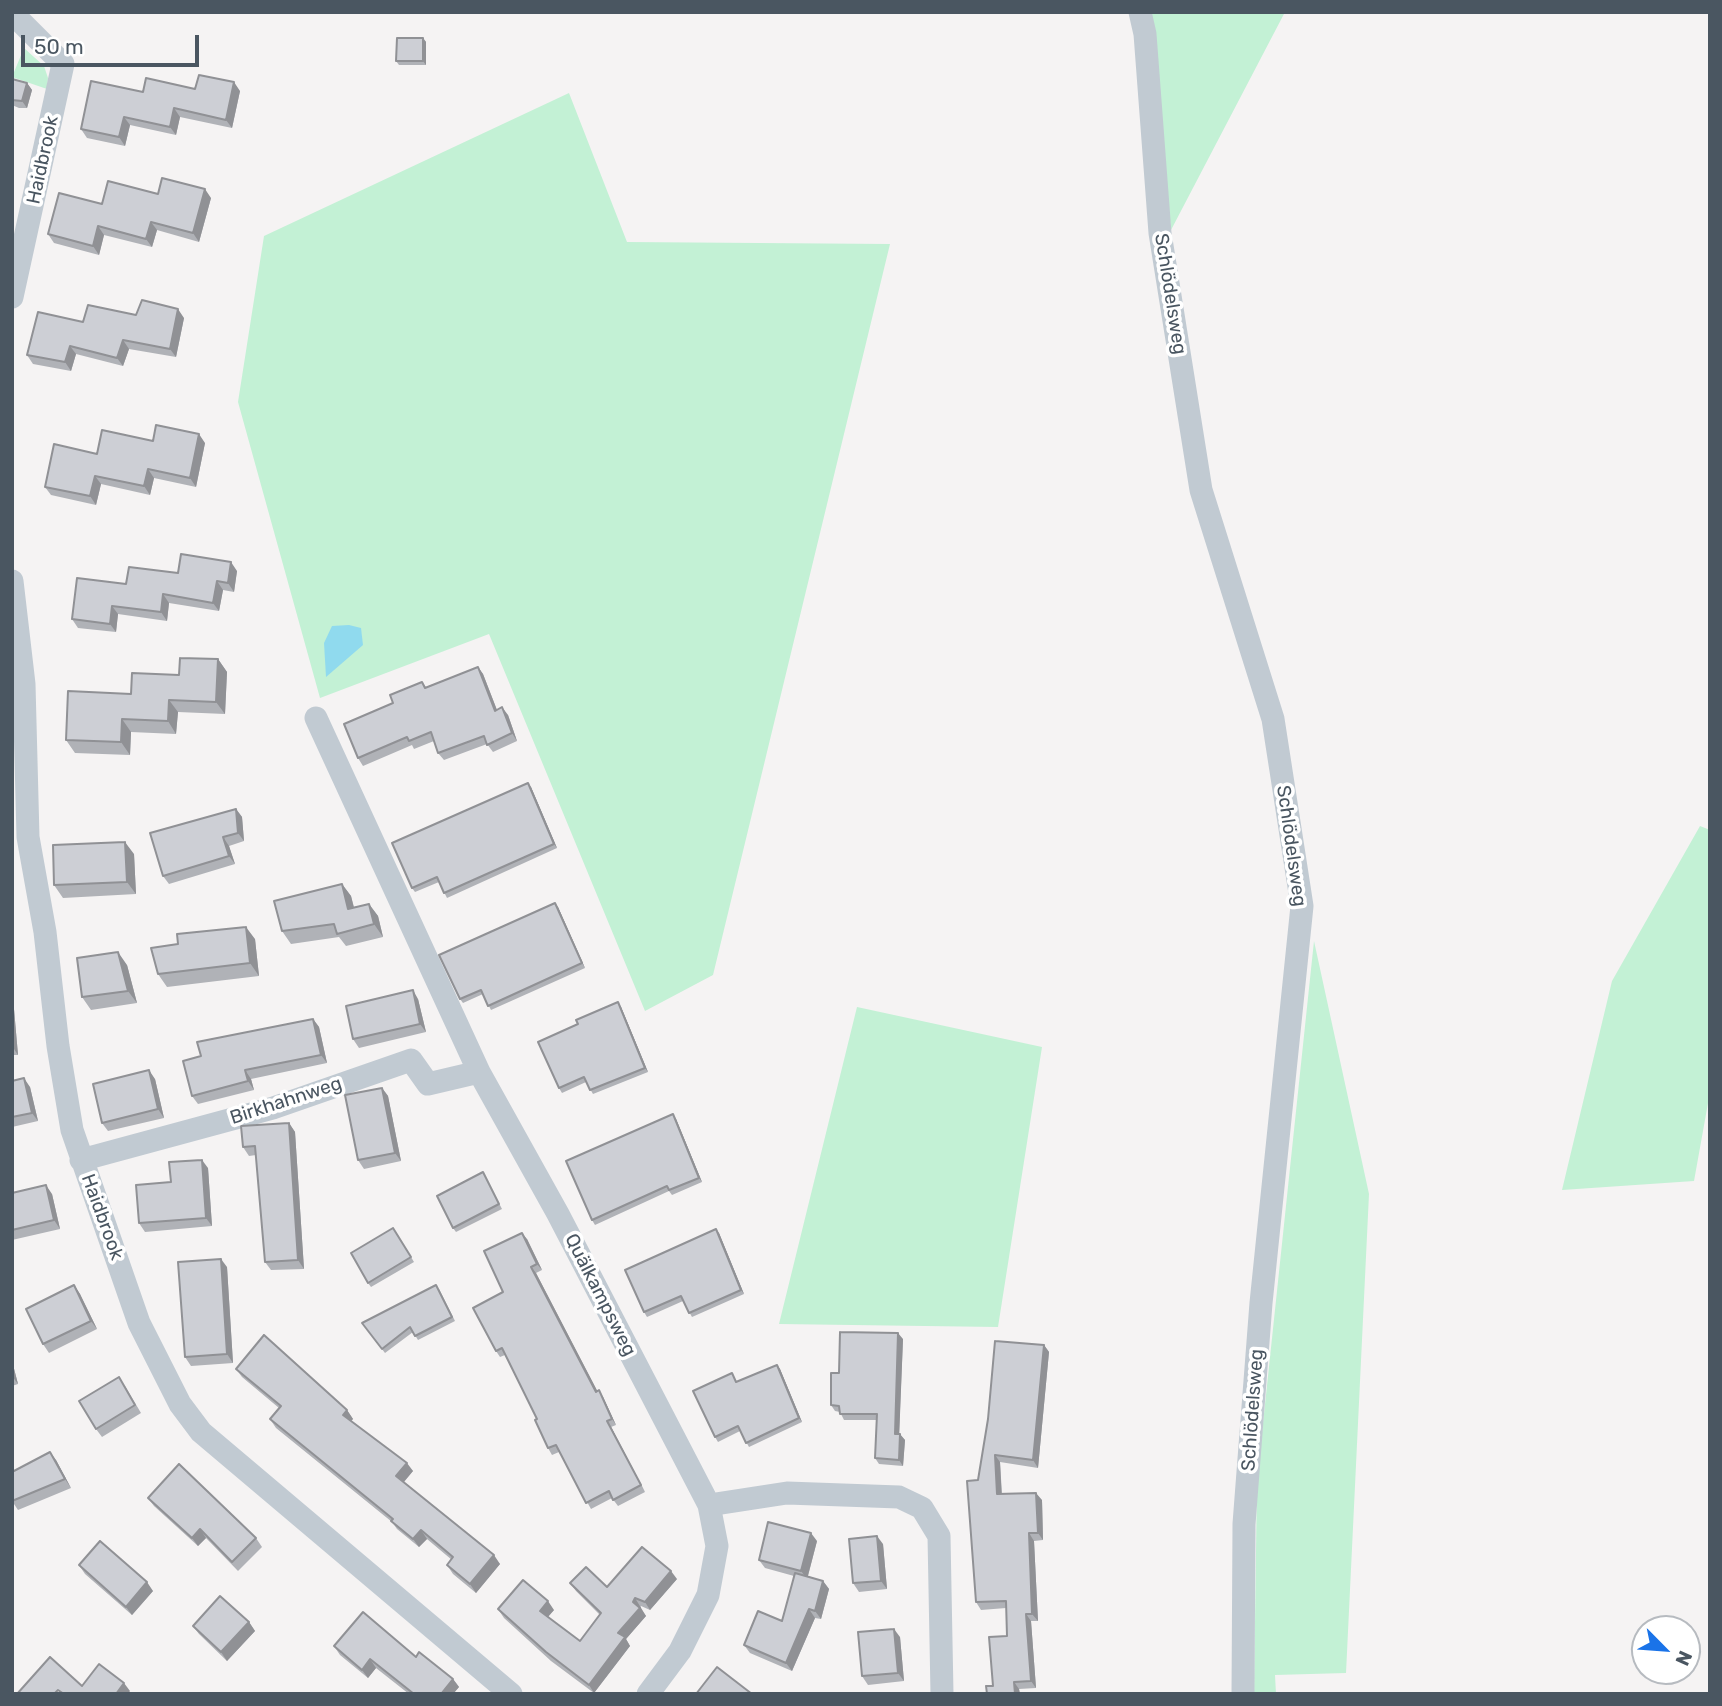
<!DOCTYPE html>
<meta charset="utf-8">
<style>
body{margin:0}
#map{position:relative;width:1722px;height:1706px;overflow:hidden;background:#f5f3f3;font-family:Rubik,sans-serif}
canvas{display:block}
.frame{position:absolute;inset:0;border:14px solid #4a5661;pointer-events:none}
.north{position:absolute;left:1631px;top:1615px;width:70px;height:70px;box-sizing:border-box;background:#fff;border:2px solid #b7bbc0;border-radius:50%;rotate:115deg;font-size:19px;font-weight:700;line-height:28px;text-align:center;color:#4a5661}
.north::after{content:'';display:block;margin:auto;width:24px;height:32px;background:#1a73e8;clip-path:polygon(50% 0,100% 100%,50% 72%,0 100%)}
.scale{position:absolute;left:21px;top:35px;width:178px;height:32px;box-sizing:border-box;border:4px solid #4a5661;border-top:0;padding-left:9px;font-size:21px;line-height:24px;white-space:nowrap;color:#4a5661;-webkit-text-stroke:5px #fff;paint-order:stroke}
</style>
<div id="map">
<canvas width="1722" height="1706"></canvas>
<div class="frame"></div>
<div class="north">N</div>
<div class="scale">50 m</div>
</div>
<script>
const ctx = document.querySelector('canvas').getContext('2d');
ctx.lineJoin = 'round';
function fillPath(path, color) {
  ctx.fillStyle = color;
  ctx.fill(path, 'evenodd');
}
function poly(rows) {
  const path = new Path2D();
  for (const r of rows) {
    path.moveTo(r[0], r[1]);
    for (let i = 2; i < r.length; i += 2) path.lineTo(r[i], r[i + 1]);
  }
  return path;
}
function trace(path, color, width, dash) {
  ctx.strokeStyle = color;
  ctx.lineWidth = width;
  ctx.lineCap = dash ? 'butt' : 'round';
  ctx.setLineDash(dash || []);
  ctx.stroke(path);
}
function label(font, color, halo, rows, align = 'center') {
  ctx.font = font + ' Rubik,sans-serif';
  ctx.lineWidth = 7;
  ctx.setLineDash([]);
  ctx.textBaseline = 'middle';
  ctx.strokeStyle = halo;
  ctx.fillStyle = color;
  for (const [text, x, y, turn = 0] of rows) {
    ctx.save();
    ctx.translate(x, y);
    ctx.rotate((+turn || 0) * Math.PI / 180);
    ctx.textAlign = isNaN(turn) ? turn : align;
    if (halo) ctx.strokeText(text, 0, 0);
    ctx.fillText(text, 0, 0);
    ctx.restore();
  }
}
fillPath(poly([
 [1146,12,1285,12,1171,230,1152,38],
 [24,48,44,66,48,78,47,89,12,77],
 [569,93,627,242,890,244,713,975,645,1011,489,634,320,698,238,402,264,236],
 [1700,826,1710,830,1710,1092,1694,1181,1562,1190,1612,981],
 [1314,941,1369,1194,1346,1673,1275,1675,1276,1694,1254,1694,1257,1480],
 [857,1007,1042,1047,998,1327,779,1324]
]), '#c3f1d5');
fillPath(poly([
 [349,625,361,628,363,645,326,677,324,643,332,626]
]), '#90daee');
trace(poly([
 [1140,12,1145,34,1160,233,1201,490,1273,719,1302,906,1261,1303,1244,1524,1243,1694],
 [12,13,63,64,12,297],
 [12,581,24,684,28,837,45,932,58,1046,72,1130,139,1323,180,1404,201,1432,511,1694],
 [316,718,479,1072,558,1214,709,1505,717,1546,708,1595,680,1651,648,1694],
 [81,1160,273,1108,411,1060,428,1084,479,1072],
 [709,1505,787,1493,899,1497,922,1508,939,1536,942,1694]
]), '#c1cad2', 23);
fillPath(poly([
 [423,38,426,42,426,65,399,65,396,61],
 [12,79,27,83,32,90,27,108,19,108,12,105],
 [195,89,240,91,232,128,180,117,176,135,130,125,125,146,87,138,81,129,143,92],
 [158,194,211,198,199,242,157,230,152,247,104,235,99,255,54,243,48,234,102,204],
 [136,315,184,318,176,357,129,349,123,366,76,354,71,371,33,364,27,355,83,322],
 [153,441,205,443,196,487,154,478,150,495,101,484,96,505,51,495,45,487,97,454],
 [237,571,234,592,223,590,219,611,169,603,167,621,118,614,116,632,78,628,72,619,126,584,178,573],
 [218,659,227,672,225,714,178,712,176,734,131,732,130,755,75,753,66,740,131,694],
 [478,667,483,674,497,710,508,715,517,741,493,752,487,744,444,760,438,753,434,741,414,749,412,745,363,766,358,758,393,703,422,682,426,687],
 [531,787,557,848,447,898,439,882,415,892,412,888],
 [236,809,242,817,244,841,229,846,235,864,169,884,163,876],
 [134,854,136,894,63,898,54,885],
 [342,884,351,896,354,907,369,904,378,916,383,937,346,946,339,937,291,944,282,931],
 [558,907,585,968,491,1010,483,994,463,1003,460,999],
 [255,939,259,976,167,987,158,974,178,944],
 [127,965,137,1003,91,1010,82,997],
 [12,986,18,1055,12,1055],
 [418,999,426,1032,359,1048,353,1039],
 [618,1002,621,1007,648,1072,593,1094,586,1082,562,1093,559,1088,578,1024],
 [313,1019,319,1027,327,1063,251,1079,254,1090,198,1104,192,1096,201,1056],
 [155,1079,164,1118,108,1131,102,1123],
 [12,1081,30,1087,38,1121,12,1127],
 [382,1088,388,1096,401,1161,364,1169,358,1160],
 [676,1119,702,1182,672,1195,669,1191,595,1225,592,1220],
 [289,1123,295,1132,304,1269,271,1270,265,1262,256,1155,249,1156,243,1147],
 [208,1168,212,1226,145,1232,139,1223,171,1182],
 [483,1172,502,1209,456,1232,453,1228],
 [12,1193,52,1194,60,1229,12,1240],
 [396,1232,414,1262,371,1287,368,1283],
 [719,1233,744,1294,692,1317,683,1301,647,1317,644,1312],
 [527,1239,542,1270,536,1273,597,1391,603,1397,616,1425,611,1427,645,1492,618,1506,612,1498,591,1509,559,1452,552,1455,548,1448,537,1419,505,1355,500,1357,496,1351,503,1292],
 [227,1267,233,1363,191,1366,185,1357],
 [74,1285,80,1294,97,1329,49,1353,43,1344],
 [439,1289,455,1321,418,1340,413,1332,385,1353,362,1323],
 [903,1339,899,1434,905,1440,903,1466,879,1464,875,1458,877,1420,844,1420,840,1412,835,1411,831,1405,839,1373],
 [1044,1345,1049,1352,1038,1468,1000,1462,1002,1494,1042,1500,1043,1540,1034,1541,1038,1621,1031,1621,1036,1688,1019,1689,1020,1694,987,1694,993,1686,1007,1636,1006,1608,981,1610,976,1602,978,1480],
 [12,1361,18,1384,12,1386],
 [777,1365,780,1369,802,1422,749,1447,740,1431,718,1442,715,1437,732,1373,737,1382],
 [236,1369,347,1410,353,1419,351,1421,413,1471,404,1482,500,1564,476,1593,453,1574,447,1565,452,1560,427,1539,419,1547,397,1529,392,1522,276,1428,270,1419,279,1408,242,1377],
 [125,1386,141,1413,102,1437,96,1429],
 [56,1460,71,1488,18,1510,12,1501],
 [148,1498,256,1538,262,1547,238,1571,206,1538,198,1546,154,1506],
 [817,1541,808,1576,823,1581,829,1589,821,1619,815,1618,792,1671,750,1653,744,1645,782,1621,794,1576,765,1568,759,1560],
 [883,1544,887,1589,859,1592,853,1583],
 [79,1565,153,1591,132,1615,85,1574],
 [677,1579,650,1610,641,1606,640,1608,646,1616,626,1639,630,1646,594,1693,551,1661,504,1618,498,1609,554,1610,548,1617,580,1641,600,1615,576,1591,570,1583,607,1587],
 [249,1622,255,1631,227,1661,199,1634,193,1626],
 [900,1637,904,1681,868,1685,862,1676],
 [334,1646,416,1657,453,1679,459,1687,453,1694,409,1694,376,1668,368,1678,340,1655]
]), '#b0b2b7');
fillPath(poly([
 [423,38,426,42,426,65,423,61],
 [234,82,240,91,232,128,226,120],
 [27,83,32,90,27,108,22,101],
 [174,108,180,117,176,135,170,127],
 [124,117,130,125,125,146,119,137],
 [205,189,211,198,199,242,193,233],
 [151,222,157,230,152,247,146,239],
 [98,226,104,235,99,255,93,246],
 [178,309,184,318,176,357,170,349],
 [123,340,129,349,123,366,117,358],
 [70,346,76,354,71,371,65,362],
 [199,434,205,443,196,487,190,478],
 [148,469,154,478,150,495,144,486],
 [95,476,101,484,96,505,90,496],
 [231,562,237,571,234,592,228,583],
 [217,581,223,590,219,611,213,603],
 [163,594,169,603,167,621,161,612],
 [112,606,118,614,116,632,110,624],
 [218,659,227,672,225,714,216,702],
 [478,667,483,674,500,718,495,711],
 [169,700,178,712,176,734,168,721],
 [502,707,508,715,517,741,512,733],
 [122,719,131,732,130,755,121,742],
 [528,783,531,787,557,848,554,844],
 [236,809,242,817,244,841,238,833],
 [223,837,229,846,235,864,229,856],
 [125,842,134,854,136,894,127,882],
 [342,884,351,896,357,921,348,909],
 [555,903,558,907,585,968,582,963],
 [369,904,378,916,383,937,374,924],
 [246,927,255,939,259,976,250,963],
 [118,952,127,965,137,1003,128,991],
 [12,986,18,1055,12,1046],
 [413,990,418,999,426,1032,420,1024],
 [618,1002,621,1007,648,1072,645,1068],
 [313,1019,319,1027,327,1063,321,1055],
 [149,1070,155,1079,164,1118,158,1109],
 [245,1070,251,1079,254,1090,248,1081],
 [24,1078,30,1087,38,1121,32,1113],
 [382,1088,388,1096,401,1161,395,1153],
 [673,1114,676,1119,702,1182,699,1178],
 [289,1123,295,1132,304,1269,298,1260],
 [202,1160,208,1168,212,1226,206,1218],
 [46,1185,52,1194,60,1229,54,1220],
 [716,1229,719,1233,744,1294,741,1290],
 [522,1233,527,1239,542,1270,537,1264],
 [221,1259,227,1267,233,1363,227,1354],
 [531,1267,536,1273,601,1398,596,1392],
 [74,1285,80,1294,97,1329,91,1321],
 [898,1333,903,1339,899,1440,895,1434],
 [1044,1345,1049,1352,1038,1468,1033,1460],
 [12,1361,18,1384,12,1376],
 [777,1365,780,1369,802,1422,799,1418],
 [599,1390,603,1397,616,1425,612,1419],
 [347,1410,353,1419,349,1423,343,1415],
 [607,1421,611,1427,645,1492,641,1485],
 [900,1434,905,1440,903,1466,899,1460],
 [50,1452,56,1460,71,1488,65,1479],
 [995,1455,1000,1462,1002,1502,997,1494],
 [407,1463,413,1471,402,1484,396,1476],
 [1036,1493,1042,1500,1043,1540,1038,1533],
 [200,1529,206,1538,198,1546,192,1538],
 [421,1530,427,1539,419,1547,413,1539],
 [811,1533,817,1541,807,1579,801,1571],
 [1029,1533,1034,1541,1038,1621,1032,1614],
 [877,1536,883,1544,887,1589,881,1581],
 [494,1555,500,1564,476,1593,470,1584],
 [671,1571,677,1579,650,1610,645,1602],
 [823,1581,829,1589,821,1619,815,1611],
 [147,1582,153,1591,132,1615,126,1607],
 [635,1598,646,1616,626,1639,630,1646,594,1693,589,1685,618,1633],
 [548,1601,554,1610,546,1619,540,1611],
 [809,1609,815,1618,792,1671,786,1663],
 [1026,1614,1031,1621,1036,1688,1031,1681],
 [249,1622,255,1631,227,1661,221,1652],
 [894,1629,900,1637,904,1681,898,1673],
 [370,1659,376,1668,368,1678,362,1670],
 [453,1679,459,1687,453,1694,441,1694],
 [1014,1682,1019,1689,1020,1694,1015,1694],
 [124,1683,130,1691,128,1694,116,1694]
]), '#909195');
const building = poly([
 [397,38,423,38,423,61,396,61,397,38],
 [199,75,234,82,226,120,174,108,170,127,124,117,119,137,81,129,91,81,143,92,146,78,195,89,199,75],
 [12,79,27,83,22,101,12,100,12,79],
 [162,178,205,189,193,233,151,222,146,239,98,226,93,246,48,234,59,193,102,204,108,181,158,194,162,178],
 [142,300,178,309,170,349,123,340,117,358,70,346,65,362,27,355,38,312,83,322,88,305,136,315,142,300],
 [156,425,199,434,190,478,148,469,144,486,95,476,90,496,45,487,54,444,97,454,102,430,153,441,156,425],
 [181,554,231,562,228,583,217,581,213,603,163,594,161,612,112,606,110,624,72,619,77,578,126,584,129,567,178,573,181,554],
 [180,658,218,659,216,702,169,700,168,721,122,719,121,742,66,740,68,691,131,694,132,673,179,675,180,658],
 [478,667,495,711,502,707,512,733,487,745,484,736,438,753,431,732,409,741,407,737,358,758,344,724,393,703,390,695,422,682,425,688,478,667],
 [528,783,554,844,444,893,437,877,412,888,392,843,528,783],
 [236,809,238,833,223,837,229,856,163,876,150,833,236,809],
 [125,842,127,882,54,885,53,845,125,842],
 [342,884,348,909,369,904,374,924,337,934,334,924,282,931,274,901,342,884],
 [555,903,582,963,488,1006,481,990,460,999,439,955,555,903],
 [246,927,250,963,158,974,151,948,178,944,177,934,246,927],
 [118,952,128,991,82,997,77,958,118,952],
 [413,990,420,1024,353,1039,346,1006,413,990],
 [618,1002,645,1068,590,1090,584,1077,559,1088,538,1042,578,1024,576,1020,618,1002],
 [313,1019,321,1055,245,1070,248,1081,192,1096,183,1061,201,1056,197,1042,313,1019],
 [149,1070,158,1109,102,1123,93,1084,149,1070],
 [24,1078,32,1113,12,1117,12,1081,24,1078],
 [382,1088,395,1153,358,1160,345,1095,382,1088],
 [673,1114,699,1178,669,1190,667,1186,592,1220,566,1161,673,1114],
 [289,1123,298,1260,265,1262,255,1146,243,1147,241,1126,289,1123],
 [202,1160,206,1218,139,1223,136,1185,171,1182,169,1162,202,1160],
 [483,1172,499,1204,453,1228,437,1196,483,1172],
 [46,1185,54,1220,12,1230,12,1193,46,1185],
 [393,1228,411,1257,368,1283,351,1253,393,1228],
 [716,1229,741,1290,689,1313,681,1296,644,1312,625,1270,716,1229],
 [522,1233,537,1264,531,1267,596,1392,599,1390,612,1419,607,1421,641,1485,613,1500,609,1491,586,1503,556,1445,548,1448,535,1420,537,1419,502,1348,496,1351,473,1308,503,1292,484,1251,522,1233],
 [221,1259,227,1354,185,1357,178,1262,221,1259],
 [74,1285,91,1321,43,1344,26,1309,74,1285],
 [436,1285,452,1317,415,1336,410,1327,382,1349,362,1323,436,1285],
 [840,1332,898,1333,895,1434,900,1434,899,1460,875,1458,877,1414,840,1414,839,1406,831,1405,831,1373,839,1373,840,1332],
 [264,1335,347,1410,343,1415,407,1463,396,1476,494,1555,470,1584,447,1565,453,1557,421,1530,413,1539,391,1521,393,1519,270,1419,281,1406,236,1369,264,1335],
 [995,1341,1044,1345,1033,1460,995,1455,997,1494,1036,1493,1038,1533,1029,1533,1032,1614,1026,1614,1031,1681,1014,1682,1015,1694,987,1694,986,1686,993,1686,989,1637,1007,1636,1006,1601,976,1602,967,1481,978,1480,988,1419,995,1341],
 [777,1365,799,1418,746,1443,738,1426,715,1437,693,1391,732,1373,736,1382,777,1365],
 [119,1377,135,1405,96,1429,79,1401,119,1377],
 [50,1452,65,1479,12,1501,12,1472,50,1452],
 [179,1464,256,1538,232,1562,200,1529,192,1538,148,1498,179,1464],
 [768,1522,811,1533,801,1571,759,1560,768,1522],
 [877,1536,881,1581,853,1583,849,1539,877,1536],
 [100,1541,147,1582,126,1607,79,1565,100,1541],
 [642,1547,671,1571,645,1602,635,1598,633,1602,640,1608,618,1633,625,1637,589,1685,546,1652,498,1609,523,1580,548,1601,540,1611,580,1641,601,1613,570,1583,586,1567,607,1587,642,1547],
 [795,1573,823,1581,815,1611,809,1609,786,1663,744,1645,758,1611,782,1621,795,1573],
 [220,1596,249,1622,221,1652,193,1626,220,1596],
 [363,1612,416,1657,419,1652,453,1679,441,1694,414,1694,370,1659,362,1670,334,1646,363,1612],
 [894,1629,898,1673,862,1676,858,1632,894,1629],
 [50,1657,82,1686,99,1664,124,1683,116,1694,64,1694,58,1690,54,1694,17,1694,50,1657],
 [717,1667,752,1694,696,1694,717,1667]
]);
fillPath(building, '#cdcfd5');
trace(building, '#909195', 2);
label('19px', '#4a5661', '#fff', [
 ["Haidbrook",43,160,-78],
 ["Schlödelsweg",1170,294,81],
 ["Schlödelsweg",1291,846,82],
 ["Birkhahnweg",286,1101,-18],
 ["Haidbrook",102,1217,70],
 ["Quälkampsweg",600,1295,63],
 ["Schlödelsweg",1253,1410,-86]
]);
</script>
